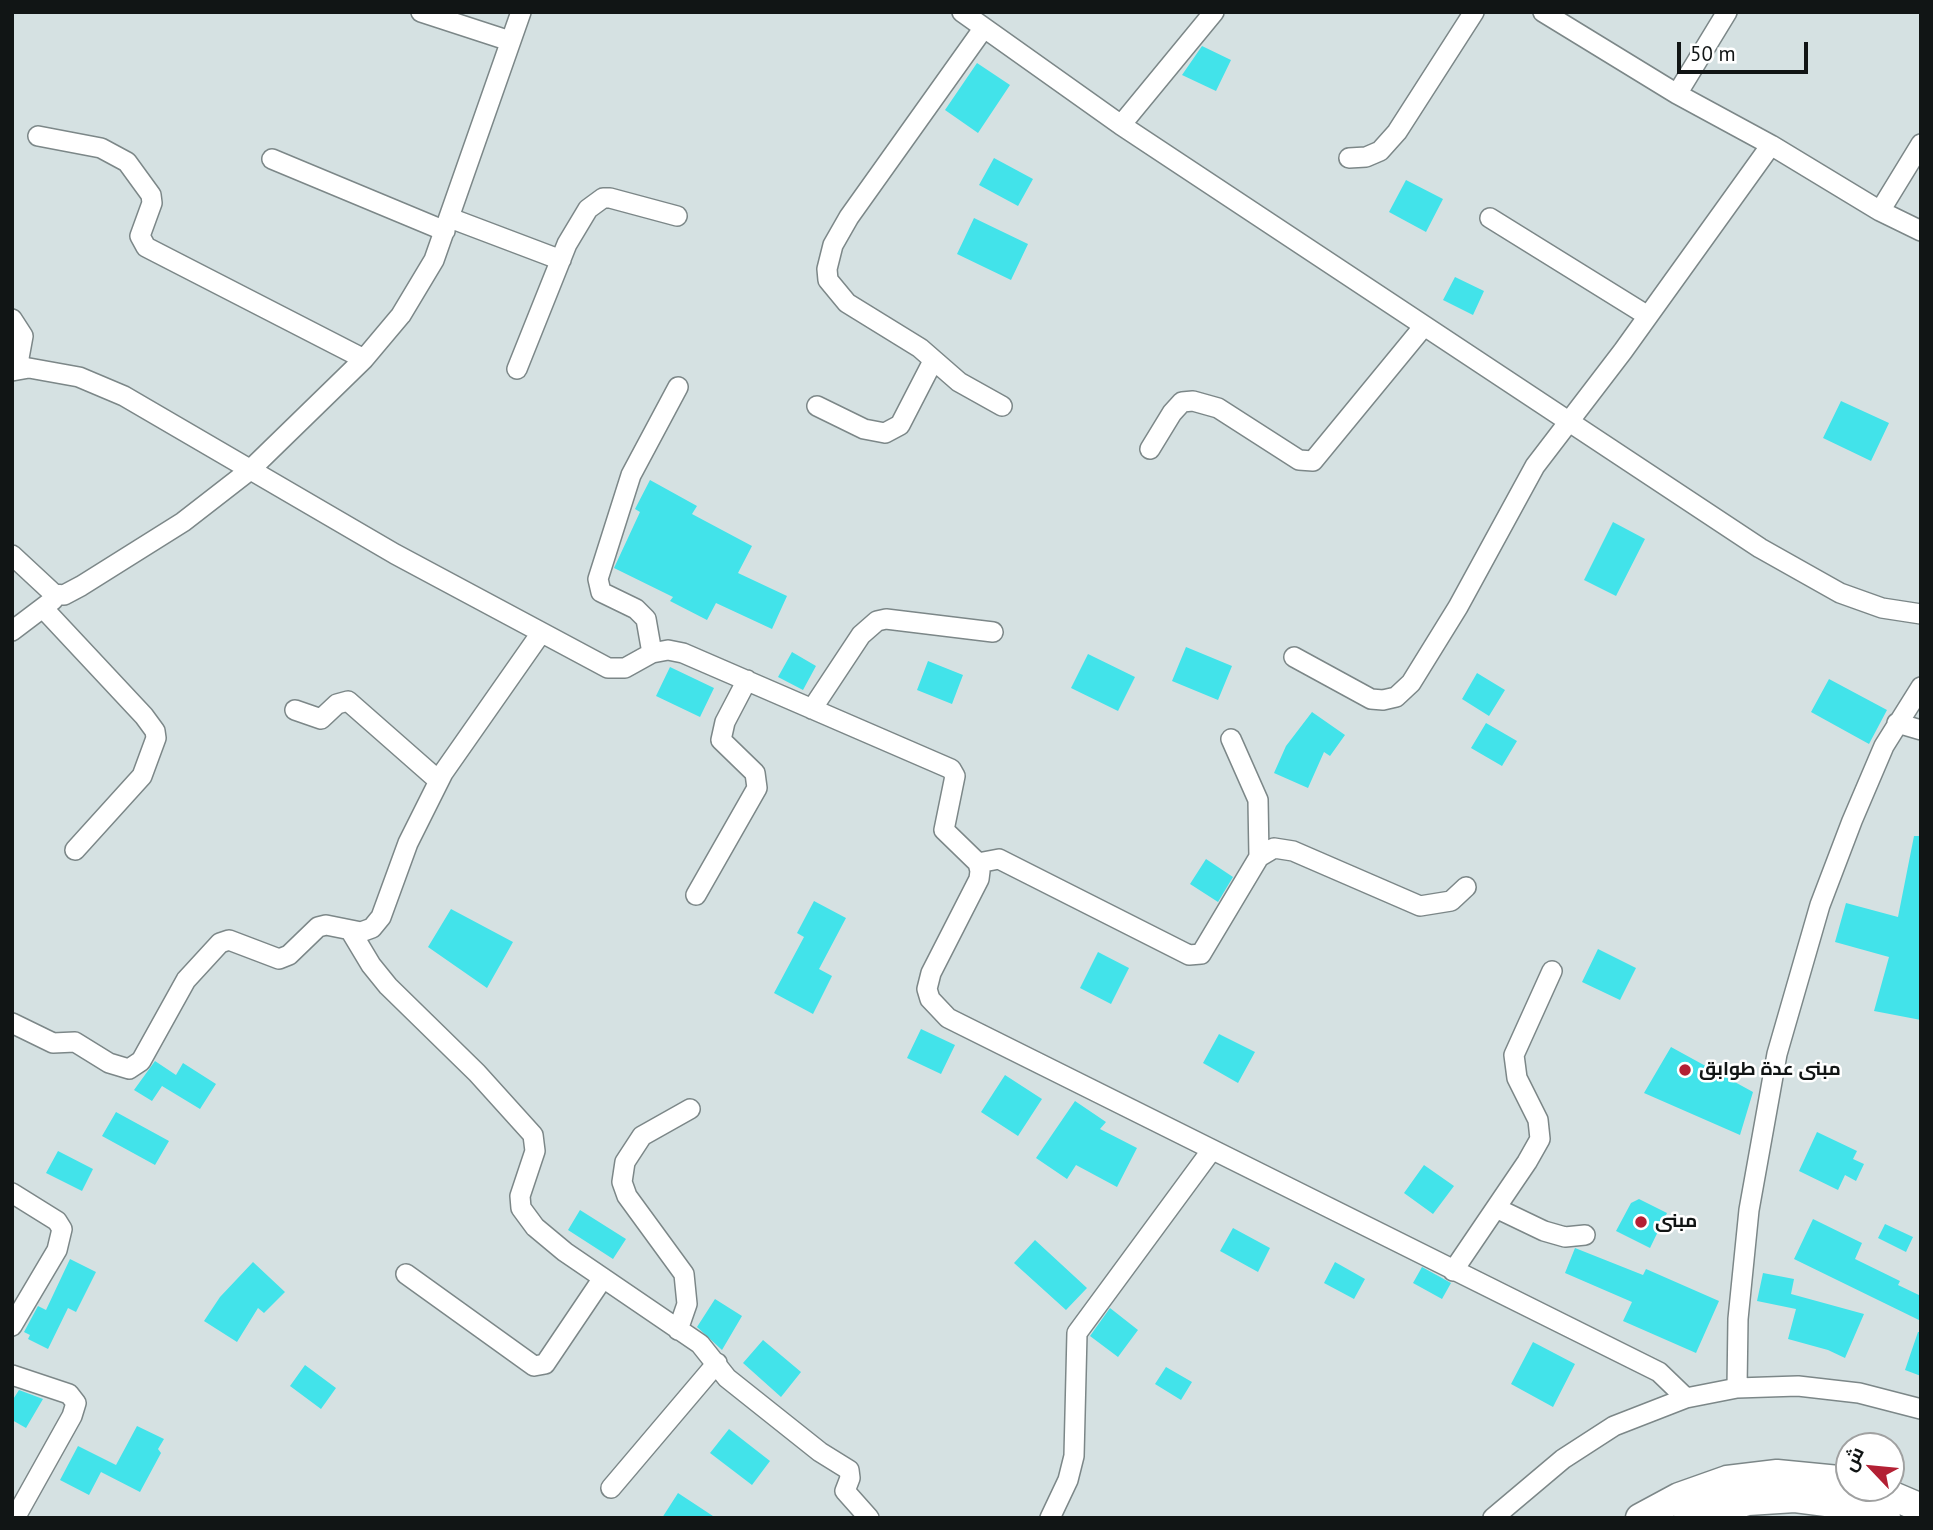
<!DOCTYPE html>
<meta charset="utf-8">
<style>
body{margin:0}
#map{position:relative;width:1933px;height:1530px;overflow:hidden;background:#d5e1e2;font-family:"PT Sans",Cairo,sans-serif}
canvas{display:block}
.frame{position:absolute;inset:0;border:14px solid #111515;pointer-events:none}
.north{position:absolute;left:1835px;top:1432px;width:70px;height:70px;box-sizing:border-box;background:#fff;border:2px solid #a0a1a1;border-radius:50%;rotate:296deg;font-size:19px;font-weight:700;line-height:28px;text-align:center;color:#111515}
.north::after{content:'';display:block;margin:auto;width:24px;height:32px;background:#b32034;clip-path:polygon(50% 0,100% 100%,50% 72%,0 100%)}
.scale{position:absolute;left:1677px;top:42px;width:131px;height:32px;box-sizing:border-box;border:4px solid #111515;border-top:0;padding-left:9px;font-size:21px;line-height:24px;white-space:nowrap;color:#111515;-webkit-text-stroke:5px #fff;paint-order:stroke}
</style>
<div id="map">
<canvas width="1933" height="1530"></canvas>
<div class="frame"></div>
<div class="north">ش</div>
<div class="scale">50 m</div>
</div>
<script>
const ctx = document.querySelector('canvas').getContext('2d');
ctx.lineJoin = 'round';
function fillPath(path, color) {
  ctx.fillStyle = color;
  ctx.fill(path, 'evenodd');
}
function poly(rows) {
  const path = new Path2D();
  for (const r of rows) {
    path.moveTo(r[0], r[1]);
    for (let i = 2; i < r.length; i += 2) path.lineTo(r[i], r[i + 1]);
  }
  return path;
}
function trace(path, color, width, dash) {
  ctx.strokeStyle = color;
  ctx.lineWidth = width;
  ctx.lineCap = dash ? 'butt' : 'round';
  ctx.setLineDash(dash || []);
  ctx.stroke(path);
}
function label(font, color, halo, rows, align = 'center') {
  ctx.font = font + ' "PT Sans",Cairo,sans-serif';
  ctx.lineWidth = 5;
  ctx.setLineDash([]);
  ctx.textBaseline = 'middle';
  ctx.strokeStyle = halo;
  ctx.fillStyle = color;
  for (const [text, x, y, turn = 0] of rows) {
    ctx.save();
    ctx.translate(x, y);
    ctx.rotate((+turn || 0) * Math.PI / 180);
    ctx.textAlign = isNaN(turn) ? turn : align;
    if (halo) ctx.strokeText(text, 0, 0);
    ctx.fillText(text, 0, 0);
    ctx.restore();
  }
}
fillPath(poly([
 [1202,46,1231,60,1216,91,1182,75],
 [977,63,1010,85,978,133,945,110],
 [994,158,1033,179,1018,206,979,185],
 [1406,180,1443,199,1426,232,1389,212],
 [974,218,1028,244,1011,280,957,254],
 [1455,277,1484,291,1473,315,1443,300],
 [1841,401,1889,423,1871,461,1823,438],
 [650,480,697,506,692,514,752,546,738,573,787,596,772,629,716,603,707,620,670,601,673,597,614,568,640,512,635,509],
 [1613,522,1645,539,1616,596,1584,580],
 [1186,647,1232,666,1218,700,1172,681],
 [792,652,816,666,803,690,778,677],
 [1088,654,1135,677,1118,711,1071,688],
 [928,661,963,675,952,704,917,690],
 [670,667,714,688,700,717,656,696],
 [1477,673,1505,690,1489,716,1462,699],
 [1829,679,1887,710,1869,744,1811,712],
 [1312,712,1345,735,1330,756,1324,752,1308,788,1274,773,1286,746],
 [1486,723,1517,741,1502,766,1471,748],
 [1914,836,1921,836,1921,1020,1874,1011,1889,957,1835,942,1846,903,1898,917],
 [1206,859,1233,877,1218,902,1190,884],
 [814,901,846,918,819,969,832,976,813,1014,774,993,804,937,797,933],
 [451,909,513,942,487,988,428,947],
 [1598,949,1636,968,1620,1000,1582,982],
 [1098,952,1129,968,1111,1004,1080,988],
 [921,1029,955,1045,941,1074,907,1058],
 [1219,1034,1255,1052,1238,1083,1203,1063],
 [1671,1047,1753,1092,1740,1135,1644,1093],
 [155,1061,176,1075,183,1063,216,1084,200,1109,162,1086,152,1101,134,1090],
 [1005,1075,1042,1099,1018,1136,981,1112],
 [1075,1101,1106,1122,1100,1129,1137,1148,1117,1187,1076,1165,1067,1179,1036,1158],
 [116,1112,169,1141,155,1165,102,1136],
 [1817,1132,1857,1151,1853,1159,1864,1164,1856,1181,1845,1175,1838,1190,1799,1171],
 [58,1151,93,1169,82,1191,46,1173],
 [1424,1165,1454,1186,1433,1214,1404,1193],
 [1639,1199,1667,1213,1650,1248,1616,1231,1631,1203],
 [580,1210,626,1239,613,1259,568,1230],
 [1813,1219,1862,1243,1855,1259,1900,1281,1898,1285,1921,1296,1921,1321,1794,1259],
 [1885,1224,1913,1237,1906,1252,1878,1238],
 [1233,1228,1270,1248,1258,1272,1220,1251],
 [1035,1240,1087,1288,1066,1310,1014,1263],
 [1575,1248,1643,1275,1646,1269,1719,1301,1696,1353,1623,1321,1632,1302,1565,1273],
 [70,1259,96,1272,76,1312,68,1308,48,1349,28,1339,30,1335,24,1332,38,1306,46,1310],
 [253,1262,285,1292,264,1313,258,1308,237,1342,204,1321,220,1297],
 [1335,1262,1365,1279,1354,1299,1324,1283],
 [1422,1267,1451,1283,1442,1299,1413,1283],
 [1763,1273,1794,1279,1791,1294,1864,1314,1845,1358,1828,1350,1788,1339,1796,1309,1757,1301],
 [715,1299,742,1316,722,1350,697,1327],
 [1110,1308,1138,1330,1118,1357,1090,1336],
 [1918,1332,1921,1332,1921,1376,1905,1370],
 [763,1340,801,1372,781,1397,743,1363],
 [1533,1342,1575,1364,1553,1407,1511,1384],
 [305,1365,336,1388,321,1409,290,1386],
 [1166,1367,1192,1382,1181,1400,1155,1384],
 [19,1390,43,1399,26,1428,12,1420,12,1401],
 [137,1426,164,1439,158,1449,161,1453,140,1492,101,1472,89,1495,60,1480,78,1446,116,1465],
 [729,1429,770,1461,752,1485,710,1453],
 [678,1493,716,1518,662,1518]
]), '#42e3ea');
const minor = poly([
 [421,12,510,41],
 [962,12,1121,125,1760,548,1840,593,1882,608,1921,614],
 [1543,12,1677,94,1771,145,1880,211,1921,231],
 [983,29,849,217,833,245,827,269,828,280,847,303,920,348,959,382,1002,406],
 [1677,94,1727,12],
 [1121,125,1214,12],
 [38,136,101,148,127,162,151,195,152,203,140,236,146,247,364,359],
 [1349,158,1366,157,1380,151,1397,132,1474,12],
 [272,159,445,231],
 [1880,211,1921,144],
 [450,218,561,260],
 [1490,218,1648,316],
 [12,319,23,336,17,369],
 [517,369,567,244,588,209,603,198,610,198,677,216],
 [12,371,29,368,79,377,124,396,395,554,608,668,625,668,652,653,668,650,683,653,951,769,955,776,944,830,978,863,980,871,979,879,931,973,927,989,930,999,948,1018,1659,1372,1686,1398],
 [817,406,864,429,885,433,900,425,933,361],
 [1150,449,1172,413,1182,402,1193,401,1218,408,1299,460,1313,461,1424,326],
 [12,555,54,594,64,595,81,586,183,522,250,470,364,359,401,315,434,260,521,12],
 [43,608,144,716,155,731,156,738,142,776,75,850],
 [12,631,53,600],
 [652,653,646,619,636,609,601,592,598,579,631,475,678,387],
 [1294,657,1371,699,1383,700,1396,697,1411,683,1458,607,1535,466,1623,351,1771,145],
 [812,709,861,635,877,621,886,619,993,632],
 [295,710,321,719,337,704,348,701,439,781],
 [1897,723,1921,730],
 [1259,857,1274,848,1293,851,1420,906,1451,901,1466,887],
 [978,863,999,859,1189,955,1201,954,1259,857,1258,800,1231,739],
 [696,895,757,788,755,773,721,740,725,722,747,680],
 [350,930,371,965,388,986,477,1073,533,1135,535,1151,520,1196,521,1208,535,1227,565,1252,700,1344,727,1378,820,1452,849,1470,850,1478,845,1491,869,1518],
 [12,1023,53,1043,75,1042,109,1063,129,1069,141,1061,186,980,220,943,229,940,279,959,289,955,318,927,326,925,361,932,372,928,381,917,408,843,443,773,541,633],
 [12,1193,57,1221,62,1229,57,1250,12,1326],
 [1496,1208,1544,1231,1565,1237,1585,1235],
 [1453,1271,1527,1162,1540,1139,1538,1120,1517,1078,1514,1055,1552,971],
 [406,1274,534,1366,545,1364,603,1278],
 [678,1330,687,1304,684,1274,627,1196,622,1182,625,1162,642,1136,690,1109],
 [12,1375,69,1394,76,1403,72,1416,15,1518],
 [1737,1388,1738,1319,1749,1210,1777,1054,1820,905,1852,821,1884,746,1921,687],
 [611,1488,717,1363],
 [1050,1518,1068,1480,1074,1456,1077,1333,1211,1151],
 [1493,1518,1563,1459,1614,1426,1686,1398,1737,1388,1798,1386,1859,1393,1921,1409]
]);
const highway = poly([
 [1874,1488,1921,1508],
 [1640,1518,1679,1497,1727,1480,1777,1474,1849,1481],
 [1688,1518,1748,1501,1795,1498,1842,1504,1886,1518]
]);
trace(minor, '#7c8788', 22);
trace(highway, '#7c8788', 31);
trace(minor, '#fff', 19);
trace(highway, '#fff', 28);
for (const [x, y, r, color] of [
 [1685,1070,7,"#b32034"],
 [1641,1222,7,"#b32034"]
]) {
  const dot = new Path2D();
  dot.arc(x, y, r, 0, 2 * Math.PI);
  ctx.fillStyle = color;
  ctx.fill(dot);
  trace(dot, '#fff', 2.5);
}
label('bold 19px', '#111515', '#fff', [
 ["مبنى عدة طوابق",1699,1070],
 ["مبنى",1655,1222]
], 'left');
</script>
